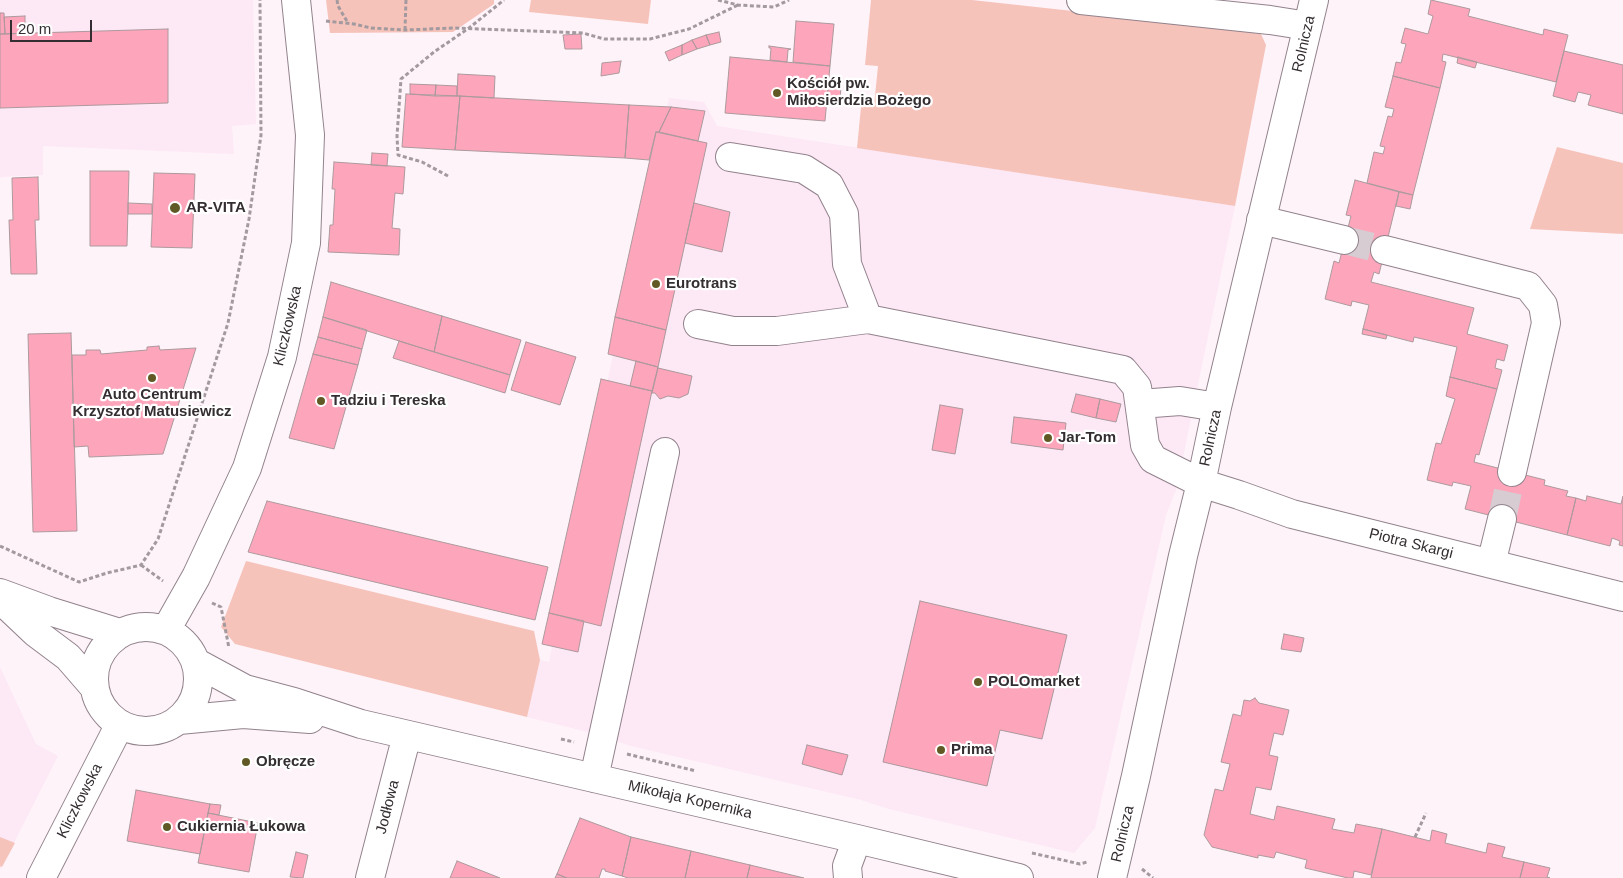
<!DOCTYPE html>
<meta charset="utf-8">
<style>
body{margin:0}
#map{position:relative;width:1623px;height:878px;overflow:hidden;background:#fef3f9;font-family:Helvetica,sans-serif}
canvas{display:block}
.scale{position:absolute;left:10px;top:20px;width:82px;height:22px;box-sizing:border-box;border:2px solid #342e32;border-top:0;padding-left:6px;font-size:15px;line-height:18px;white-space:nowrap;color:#342e32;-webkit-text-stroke:4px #fff;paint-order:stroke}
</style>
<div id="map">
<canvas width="1623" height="878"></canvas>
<div class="scale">20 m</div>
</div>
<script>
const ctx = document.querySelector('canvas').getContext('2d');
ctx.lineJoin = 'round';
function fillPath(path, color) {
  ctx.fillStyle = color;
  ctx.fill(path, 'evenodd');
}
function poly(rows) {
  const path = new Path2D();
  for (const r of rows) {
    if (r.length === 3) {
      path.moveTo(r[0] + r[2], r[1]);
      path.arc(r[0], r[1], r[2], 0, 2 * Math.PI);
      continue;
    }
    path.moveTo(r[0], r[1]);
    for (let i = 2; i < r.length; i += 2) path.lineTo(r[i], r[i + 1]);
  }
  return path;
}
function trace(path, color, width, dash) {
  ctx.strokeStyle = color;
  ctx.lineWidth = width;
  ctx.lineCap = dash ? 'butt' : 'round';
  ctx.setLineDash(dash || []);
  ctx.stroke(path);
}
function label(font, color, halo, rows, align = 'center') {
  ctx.font = font + ' Helvetica,sans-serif';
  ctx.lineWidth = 4.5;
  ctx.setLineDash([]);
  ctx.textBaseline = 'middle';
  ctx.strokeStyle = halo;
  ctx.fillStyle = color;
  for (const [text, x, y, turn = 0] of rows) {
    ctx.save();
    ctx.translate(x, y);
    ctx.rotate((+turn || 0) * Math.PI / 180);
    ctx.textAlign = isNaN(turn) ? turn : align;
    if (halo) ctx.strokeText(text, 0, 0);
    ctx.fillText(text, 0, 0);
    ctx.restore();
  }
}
fillPath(poly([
 [0,0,253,0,256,124,232,126,234,154,43,146,43,175,0,177],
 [669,98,704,102,717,126,1235,206,1183,457,1176,490,1166,515,1095,828,1074,853,889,809,861,800,631,746,588,732,527,717,540,660,549,662,575,530],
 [0,667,36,744,58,756,0,870]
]), '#fde8f5');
fillPath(poly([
 [326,0,494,0,494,4,453,32,330,33],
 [531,0,651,0,648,24,529,12],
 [871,0,972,0,1146,19,1261,34,1266,45,1235,206,857,148,861,107,874,106,878,66,865,65],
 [1557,147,1623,163,1623,234,1530,229],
 [246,561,534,631,540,660,527,717,235,644,221,627],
 [0,837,15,843,2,867,0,866]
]), '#f6c3bb');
const building = poly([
 [1431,0,1470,9,1468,16,1543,35,1544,29,1568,35,1556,82,1443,54,1442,61,1446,62,1440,88,1393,76,1396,62,1401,63,1406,44,1401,43,1405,28,1428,34,1433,16,1428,14,1431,0],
 [0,13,4,13,5,34,0,34,0,13],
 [25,16,25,33,5,34,4,17,25,16],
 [796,21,834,24,830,66,793,62,796,21],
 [168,29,168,103,0,108,0,34,168,29],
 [719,32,721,42,710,45,706,35,719,32],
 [581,34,582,49,565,49,563,35,581,34],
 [706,35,710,45,697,49,692,40,706,35],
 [692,40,697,49,682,55,682,45,692,40],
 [682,45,682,55,669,61,665,52,682,45],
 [769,46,791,49,788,50,787,62,770,60,771,48,769,48,769,46],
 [1564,51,1623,65,1623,114,1588,105,1591,95,1578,92,1575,102,1553,96,1564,51],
 [730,57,830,66,825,121,725,113,730,57],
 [1458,57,1477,62,1475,68,1457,63,1458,57],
 [621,61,619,73,601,76,602,63,621,61],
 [458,74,495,76,494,98,457,96,458,74],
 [1393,76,1440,88,1413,195,1367,183,1374,152,1383,154,1385,147,1380,146,1388,116,1392,117,1394,109,1385,107,1393,76],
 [410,84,436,85,435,96,410,94,410,84],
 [841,84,840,104,839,102,827,102,828,85,841,85,841,84],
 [436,85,457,86,457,96,435,96,436,85],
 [406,94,460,96,455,150,402,147,406,94],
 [460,96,629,105,625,158,455,150,460,96],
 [629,105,671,107,659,132,656,132,649,160,625,158,629,105],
 [671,107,705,111,698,141,659,132,671,107],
 [656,132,707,143,666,330,615,317,656,132],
 [372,153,388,154,387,166,371,165,372,153],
 [334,162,405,167,403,194,395,193,392,228,400,229,399,255,328,252,330,225,333,225,335,189,332,189,334,162],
 [90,171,129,171,127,246,90,246,90,171],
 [154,173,195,174,192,248,151,247,154,173],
 [38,177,39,220,35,220,37,274,11,274,9,220,13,220,12,178,38,177],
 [1355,180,1399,192,1379,274,1374,272,1371,282,1474,308,1467,334,1508,345,1504,361,1497,359,1496,363,1495,368,1502,370,1497,389,1450,377,1457,347,1414,337,1413,342,1363,329,1369,305,1352,301,1351,306,1325,299,1334,261,1339,263,1351,216,1346,215,1355,180],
 [1399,192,1413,195,1410,209,1396,206,1399,192],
 [128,203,152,204,152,214,128,214,128,203],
 [694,203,730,212,722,252,685,243,694,203],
 [331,282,442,316,434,352,323,317,331,282],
 [442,316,521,340,510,375,434,352,442,316],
 [323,317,367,330,362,349,318,337,323,317],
 [615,317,666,330,658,367,608,354,615,317],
 [1363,329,1387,335,1386,339,1362,334,1363,329],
 [71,333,77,531,33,532,28,334,71,333],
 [318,337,362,349,358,365,313,354,318,337],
 [399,341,510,375,505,393,393,358,399,341],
 [526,342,576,357,560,405,511,390,526,342],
 [159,346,160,350,196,348,163,454,89,457,88,446,74,447,72,355,86,355,86,350,100,350,101,354,147,350,147,347,159,346],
 [313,354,358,365,334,449,289,438,313,354],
 [636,361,658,367,652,391,630,386,636,361],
 [658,368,692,376,688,394,679,398,668,396,660,399,655,393,652,393,658,368],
 [1450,377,1497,389,1479,455,1476,454,1474,462,1545,480,1544,485,1568,491,1566,496,1576,498,1567,535,1465,509,1471,486,1453,482,1452,486,1427,480,1436,443,1441,444,1455,399,1446,396,1450,377],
 [601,379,652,391,601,626,549,613,601,379],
 [1076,394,1100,399,1096,418,1071,412,1076,394],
 [1100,399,1121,404,1116,422,1096,418,1100,399],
 [940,405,963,409,955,454,932,450,940,405],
 [1014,417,1066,423,1063,450,1011,443,1014,417],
 [1587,496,1621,504,1623,496,1623,546,1619,545,1620,541,1612,538,1610,546,1567,535,1576,498,1586,501,1587,496],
 [267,501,548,567,535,620,248,552,267,501],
 [920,601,1067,635,1042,739,1000,730,987,786,883,762,920,601],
 [549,613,584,621,578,652,542,644,549,613],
 [1284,634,1304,638,1301,652,1281,649,1284,634],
 [1255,698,1259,703,1289,710,1283,735,1274,733,1269,755,1278,757,1271,790,1256,787,1250,814,1274,820,1277,806,1335,819,1332,829,1354,833,1356,824,1382,829,1371,875,1354,871,1353,878,1348,878,1305,868,1307,860,1276,852,1274,858,1258,855,1258,858,1212,847,1204,835,1215,789,1223,791,1230,764,1221,762,1233,714,1241,716,1244,700,1250,701,1255,698],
 [807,745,848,755,842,775,802,764,807,745],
 [136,790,210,804,200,854,127,841,136,790],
 [210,804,221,805,219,815,208,813,210,804],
 [208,813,258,823,249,872,198,863,208,813],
 [580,818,631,837,622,876,605,871,605,869,602,869,599,878,567,878,557,874,580,818],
 [1382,829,1430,841,1432,830,1447,834,1445,843,1486,853,1488,843,1505,847,1502,857,1524,862,1520,878,1371,878,1382,829],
 [631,837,691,851,685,878,628,878,622,876,631,837],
 [691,851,750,865,747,878,685,878,691,851],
 [296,852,308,855,303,878,290,877,296,852],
 [457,861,500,878,450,878,457,861],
 [1524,862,1550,868,1547,877,1550,878,1520,878,1524,862],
 [750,865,804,878,747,878,750,865],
 [557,874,567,878,555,878,557,874]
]);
fillPath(building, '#fda5bb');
trace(building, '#ad999d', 1);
trace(poly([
 [1344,240,1385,250],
 [1502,519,1512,472]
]), '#d6ccd1', 28, [28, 14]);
const minor = poly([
 [1081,0,1270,20,1308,26],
 [730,157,804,169,829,185,844,214,847,264,868,319],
 [1261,220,1344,240],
 [1385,250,1528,286,1543,305,1546,323,1512,472],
 [698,324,733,331,777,331,868,319,1123,370,1137,387,1145,445,1153,459,1201,483,1239,495,1292,514,1623,597],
 [1140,404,1180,401,1217,407],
 [1491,564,1502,519],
 [0,593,49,611,120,633],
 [0,599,36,633,68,657,94,687],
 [146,679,52],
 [166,630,196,577,247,468,282,357,306,243,310,135,296,0],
 [197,663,245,689,294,702,361,724,857,839,1019,878],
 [179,720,243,714,310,719],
 [594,778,665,452],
 [41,878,120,724],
 [370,878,407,735],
 [848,878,847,866,857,839],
 [1112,878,1136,776,1183,556,1201,483,1217,407,1314,0]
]);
trace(minor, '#92828c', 30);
trace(poly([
 [337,0,338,6,348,23],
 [718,0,738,5,774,7,789,0],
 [326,21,354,24,371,28,405,30,455,28,583,33,604,39,650,39,689,29,738,5],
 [405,30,406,0],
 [448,176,422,162,398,155,397,136,401,79,434,52,469,28,504,0],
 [0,546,79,582,107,573,141,565,158,539,228,323,249,219,261,135,260,0],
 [141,565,163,581],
 [212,603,221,607,229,648],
 [561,739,574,742],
 [627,754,696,771],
 [1415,837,1426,813],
 [1032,853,1080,864,1087,862],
 [1142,869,1153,878]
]), '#a39a9f', 3, [4, 2.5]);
trace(minor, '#fff', 28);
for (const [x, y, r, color] of [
 [777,93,5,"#605925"],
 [175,208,6,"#605925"],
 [656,284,5,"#605925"],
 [152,378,5,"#605925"],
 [321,401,5,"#605925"],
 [1048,438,5,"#605925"],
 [978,682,5,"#605925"],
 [941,750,5,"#605925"],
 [246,762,5,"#605925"],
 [167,827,5,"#605925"]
]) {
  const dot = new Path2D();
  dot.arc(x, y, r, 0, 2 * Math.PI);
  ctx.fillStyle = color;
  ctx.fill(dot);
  trace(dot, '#fff', 2);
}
label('15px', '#342e32', '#fff', [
 ["Rolnicza",1304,44,-77],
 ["Kliczkowska",288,326,-77],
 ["Rolnicza",1211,438,-78],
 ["Piotra Skargi",1411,544,14],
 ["Mikołaja Kopernika",690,800,13],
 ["Kliczkowska",80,801,-63],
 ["Jodłowa",388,807,-76],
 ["Rolnicza",1123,834,-77]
]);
label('bold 15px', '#342e32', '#fff', [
 ["Kościół pw.",787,84],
 ["Miłosierdzia Bożego",787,101],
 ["AR-VITA",186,208],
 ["Eurotrans",666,284],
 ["Auto Centrum",152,395,"center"],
 ["Krzysztof Matusiewicz",152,412,"center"],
 ["Tadziu i Tereska",331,401],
 ["Jar-Tom",1058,438],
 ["POLOmarket",988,682],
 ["Prima",951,750],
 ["Obręcze",256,762],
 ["Cukiernia Łukowa",177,827]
], 'left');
</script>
